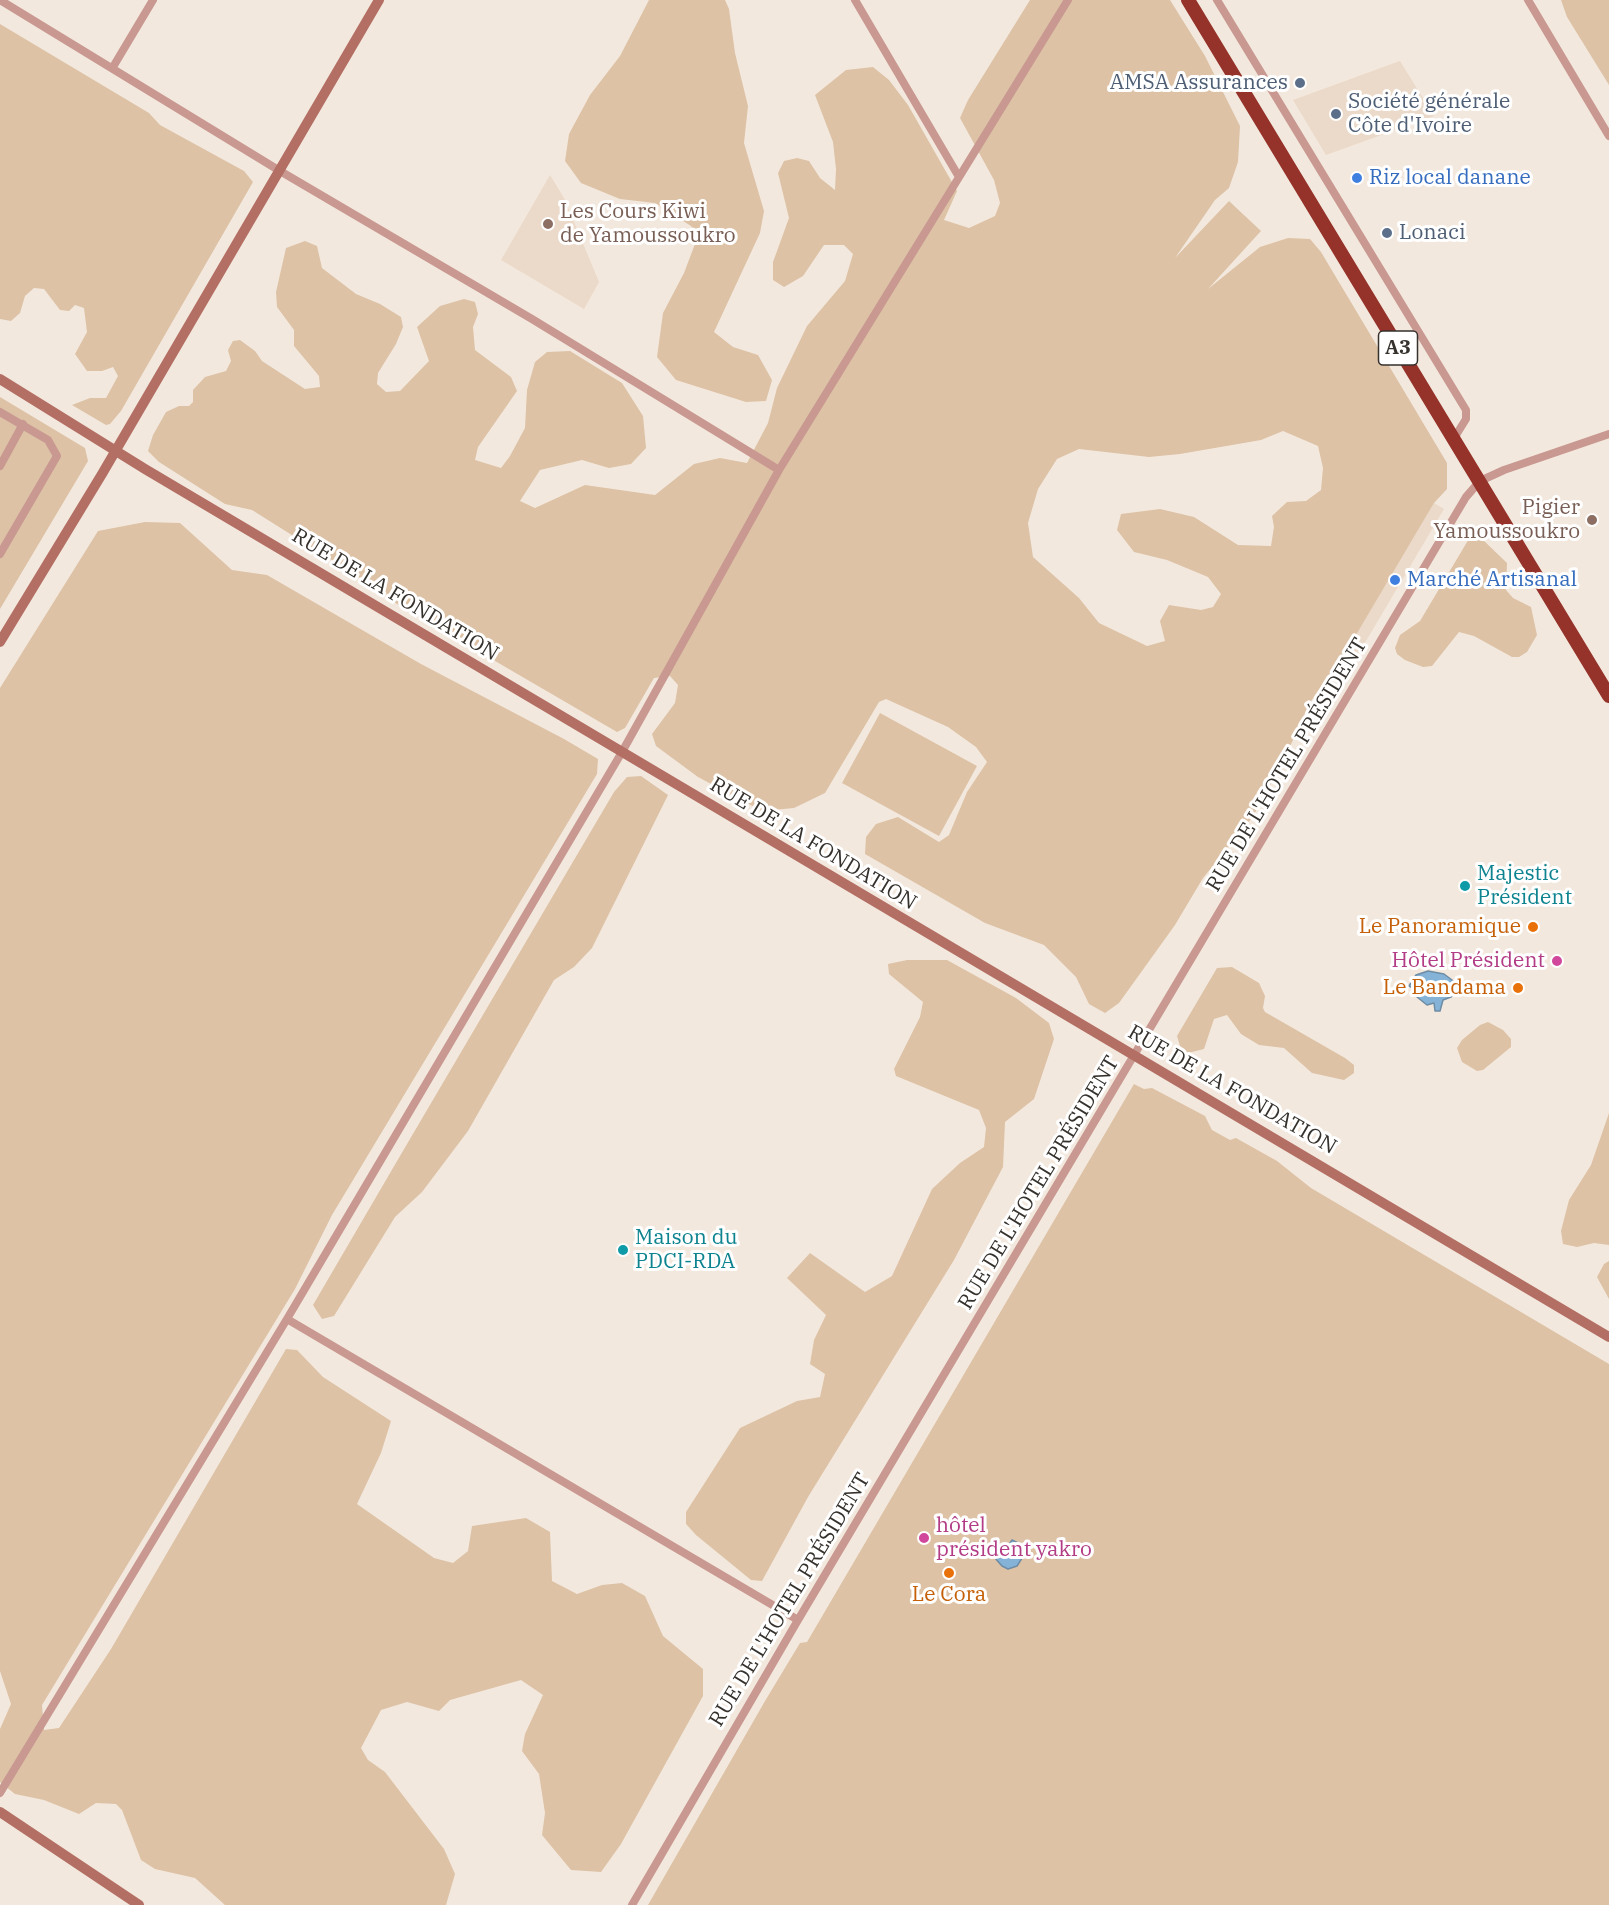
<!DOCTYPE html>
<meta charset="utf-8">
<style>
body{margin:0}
canvas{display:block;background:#f3e8dd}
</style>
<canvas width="1609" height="1905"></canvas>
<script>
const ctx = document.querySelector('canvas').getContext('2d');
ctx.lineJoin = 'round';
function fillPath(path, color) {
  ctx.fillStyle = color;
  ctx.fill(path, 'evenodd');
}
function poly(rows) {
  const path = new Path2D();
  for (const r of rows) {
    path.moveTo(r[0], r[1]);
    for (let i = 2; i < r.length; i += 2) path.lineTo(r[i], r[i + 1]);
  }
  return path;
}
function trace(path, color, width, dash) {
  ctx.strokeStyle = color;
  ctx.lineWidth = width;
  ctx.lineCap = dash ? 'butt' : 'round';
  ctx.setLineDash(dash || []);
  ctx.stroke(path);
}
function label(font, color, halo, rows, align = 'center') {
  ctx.font = font + ' "IBM Plex Serif",serif';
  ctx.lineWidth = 6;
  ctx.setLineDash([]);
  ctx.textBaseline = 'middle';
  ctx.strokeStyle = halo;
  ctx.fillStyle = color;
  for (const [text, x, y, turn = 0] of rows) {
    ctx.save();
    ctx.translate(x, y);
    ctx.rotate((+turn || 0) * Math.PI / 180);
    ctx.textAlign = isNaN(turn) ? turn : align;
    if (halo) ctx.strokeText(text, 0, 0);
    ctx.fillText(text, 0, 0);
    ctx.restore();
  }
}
fillPath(poly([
 [1400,61,1434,116,1326,155,1293,100],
 [550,175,564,198,599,282,584,309,501,260],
 [1434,503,1444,509,1356,658,1346,652]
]), '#ebdac9');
fillPath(poly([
 [649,0,725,0,729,9,735,53,748,106,744,143,764,211,760,233,714,332,733,347,758,355,772,380,766,401,746,402,676,380,657,357,663,313,684,273,698,236,691,226,655,203,620,199,581,183,565,161,569,134,590,95,620,56],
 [1030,0,1170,0,1205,56,1240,126,1238,162,1229,188,1215,200,1175,258,1229,201,1261,231,1208,289,1260,247,1288,238,1310,239,1321,252,1447,463,1447,489,1434,503,1346,652,1309,704,1284,760,1252,818,1203,878,1175,925,1119,1003,1105,1013,1089,1004,1076,977,1044,945,985,923,865,854,866,837,876,824,898,817,939,842,949,835,967,792,987,762,976,747,948,727,886,699,879,702,825,793,794,808,762,811,698,777,656,746,652,734,675,703,678,685,670,676,654,678,625,728,617,732,392,601,357,576,252,510,225,504,159,462,148,451,153,435,166,412,179,406,189,406,193,402,193,390,205,377,226,371,231,361,228,350,233,341,240,340,255,351,262,361,305,389,320,387,319,376,294,346,294,330,277,307,276,292,286,248,305,241,317,246,322,268,356,294,380,304,401,317,403,327,396,344,378,373,377,384,386,392,400,391,429,361,417,327,440,306,464,299,475,302,478,314,473,327,475,350,511,377,517,391,478,447,475,460,501,468,510,456,525,428,527,390,535,362,547,352,570,351,622,383,643,416,646,448,631,464,609,468,582,460,540,470,520,501,535,508,585,485,655,495,694,464,720,458,747,463,768,423,777,388,807,326,845,281,853,254,844,245,824,245,803,276,784,287,773,280,773,262,789,218,778,173,784,161,797,158,809,161,820,178,835,190,836,169,833,142,815,95,846,70,873,67,889,80,908,105,957,191,944,220,969,228,995,216,1000,203,994,180,960,118,968,100],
 [1283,431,1318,446,1323,468,1321,490,1306,501,1287,502,1272,516,1274,527,1271,546,1238,545,1194,517,1160,509,1121,514,1117,530,1134,552,1167,560,1208,577,1221,594,1213,607,1201,610,1169,605,1160,621,1165,641,1147,646,1099,623,1079,598,1033,557,1028,523,1038,489,1057,459,1079,449,1149,457,1180,454,1261,440],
 [1561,0,1609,0,1609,85,1567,17],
 [0,24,149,113,160,125,244,171,253,182,121,411,110,424,106,425,72,405,90,398,106,398,118,376,113,367,102,371,87,371,75,354,87,332,84,308,75,305,69,311,60,310,44,289,34,288,25,296,20,313,11,321,0,319],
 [0,397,85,448,88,461,0,609],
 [145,522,180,523,232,570,267,575,421,664,564,739,598,759,597,774,332,1215,295,1289,42,1705,44,1730,59,1728,111,1649,286,1349,297,1350,323,1377,391,1421,381,1453,357,1504,434,1558,453,1563,468,1551,472,1526,526,1518,550,1532,552,1581,577,1594,602,1585,622,1583,645,1596,663,1636,703,1669,703,1696,621,1844,601,1872,571,1870,542,1835,545,1813,539,1774,522,1751,525,1734,543,1695,521,1680,450,1700,439,1711,407,1702,381,1710,361,1748,368,1760,385,1772,444,1849,455,1874,446,1905,225,1905,195,1878,155,1869,141,1860,122,1810,116,1804,96,1803,79,1814,44,1800,15,1794,0,1782,0,1729,11,1704,0,1671,0,688,98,531],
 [1470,537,1481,538,1507,563,1506,590,1513,598,1531,607,1537,635,1527,652,1519,657,1512,657,1474,636,1459,632,1432,666,1423,667,1405,660,1397,654,1395,648,1400,635,1420,621],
 [880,713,977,766,939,836,842,783],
 [641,776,668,795,592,948,574,967,554,980,468,1131,422,1192,395,1217,334,1316,322,1319,313,1305,407,1144,614,792,627,777],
 [907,960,947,960,1016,998,1049,1023,1054,1039,1034,1099,1005,1122,1003,1167,954,1260,808,1497,762,1581,751,1580,696,1535,686,1524,686,1512,740,1428,797,1401,820,1397,825,1374,810,1364,814,1340,826,1315,787,1278,810,1253,865,1292,892,1276,932,1189,960,1163,984,1147,986,1128,979,1110,896,1076,894,1069,920,1017,923,1002,889,974,888,964],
 [1232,967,1259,983,1265,996,1263,1008,1265,1012,1345,1058,1354,1065,1354,1073,1344,1080,1312,1073,1284,1048,1259,1045,1241,1034,1227,1015,1214,1019,1204,1049,1188,1053,1180,1046,1177,1036,1217,968],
 [1488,1022,1503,1030,1511,1039,1511,1047,1483,1070,1477,1071,1462,1062,1457,1048,1462,1040,1480,1025],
 [1134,1084,1144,1089,1152,1088,1205,1116,1212,1130,1230,1140,1236,1138,1277,1161,1311,1188,1609,1364,1609,1905,648,1905,765,1701,800,1643,807,1642],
 [1609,1113,1609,1245,1594,1243,1577,1247,1563,1244,1561,1231,1569,1200,1591,1165],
 [1609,1261,1609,1299,1597,1277,1604,1264]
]), '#ddc2a6');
const water = poly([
 [1428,971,1444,974,1456,983,1456,989,1451,997,1443,1000,1440,1011,1435,1011,1434,1003,1427,1005,1417,997,1420,991,1428,987,1444,992,1441,987,1426,982,1415,989,1409,986,1416,975,1428,971],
 [1012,1540,1020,1544,1024,1555,1017,1566,1008,1569,1002,1566,995,1558,1011,1556,1013,1551,1010,1543,1012,1540]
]);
fillPath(water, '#85b3d8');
trace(water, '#6d8ca5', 1.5);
trace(poly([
 [0,0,280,171,532,319,779,470],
 [855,0,959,177],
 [1217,0,1466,410,1466,419,1453,440],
 [1528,0,1609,136],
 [113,67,153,0],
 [0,412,48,440,57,456,0,554],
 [0,466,23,424],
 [287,1319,798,1620],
 [0,1793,287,1319,622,752,779,470,1068,0],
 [632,1905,798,1620,1466,497,1480,481,1504,470,1609,434]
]), '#c89891', 8);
trace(poly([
 [0,379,145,469,1609,1337],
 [0,642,102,474,379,0],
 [0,1812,139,1905]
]), '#b46f65', 10);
trace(poly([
 [1188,0,1609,696]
]), '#95332b', 14);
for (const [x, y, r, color] of [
 [1300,83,6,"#5c6f8a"],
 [1336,114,6,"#5c6f8a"],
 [1357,178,6,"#3f7fe0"],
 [548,224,6,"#8d6e63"],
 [1387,233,6,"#5c6f8a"],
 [1592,520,6,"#8d6e63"],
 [1395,580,6,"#3f7fe0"],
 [1465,886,6,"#0f9aa8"],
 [1533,927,6,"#e8710a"],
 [1557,961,6,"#d1479c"],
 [1518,988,6,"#e8710a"],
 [623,1250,6,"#0f9aa8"],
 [924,1538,6,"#d1479c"],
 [949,1573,6,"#e8710a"]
]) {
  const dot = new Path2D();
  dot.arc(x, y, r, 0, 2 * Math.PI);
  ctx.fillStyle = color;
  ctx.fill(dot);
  trace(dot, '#fff', 2);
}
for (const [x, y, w] of [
 [1398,348,39]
]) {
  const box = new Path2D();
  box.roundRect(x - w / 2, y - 17, w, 34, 4.5);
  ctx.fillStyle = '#fff';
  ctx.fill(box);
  trace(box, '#35312d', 1.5);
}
label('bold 20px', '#35312d', null, [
 ["A3",1398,348]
]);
label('21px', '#4e5e75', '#fff', [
 ["AMSA Assurances",1288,83,"right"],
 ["Société générale",1348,102],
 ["Côte d'Ivoire",1348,126],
 ["Lonaci",1399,233]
], 'left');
label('21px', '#366cbe', '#fff', [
 ["Riz local danane",1369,178],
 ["Marché Artisanal",1407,580]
], 'left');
label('21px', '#785e54', '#fff', [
 ["Les Cours Kiwi",560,212],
 ["de Yamoussoukro",560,236],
 ["Pigier",1580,508,"right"],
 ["Yamoussoukro",1580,532,"right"]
], 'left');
label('21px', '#35312d', '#fff', [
 ["RUE DE LA FONDATION",395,595,31],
 ["RUE DE L'HOTEL PRÉSIDENT",1287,765,-59],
 ["RUE DE LA FONDATION",813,844,31],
 ["RUE DE LA FONDATION",1232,1090,30],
 ["RUE DE L'HOTEL PRÉSIDENT",1039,1183,-59],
 ["RUE DE L'HOTEL PRÉSIDENT",790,1600,-59]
]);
label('21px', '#0d838f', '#fff', [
 ["Majestic",1477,874],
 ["Président",1477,898],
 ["Maison du",635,1238],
 ["PDCI-RDA",635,1262]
], 'left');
label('21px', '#c56008', '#fff', [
 ["Le Panoramique",1521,927],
 ["Le Bandama",1506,988],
 ["Le Cora",949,1595,"center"]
], 'right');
label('21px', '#b23c85', '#fff', [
 ["Hôtel Président",1545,961],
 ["hôtel",936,1526,"left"],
 ["président yakro",936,1550,"left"]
], 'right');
</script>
